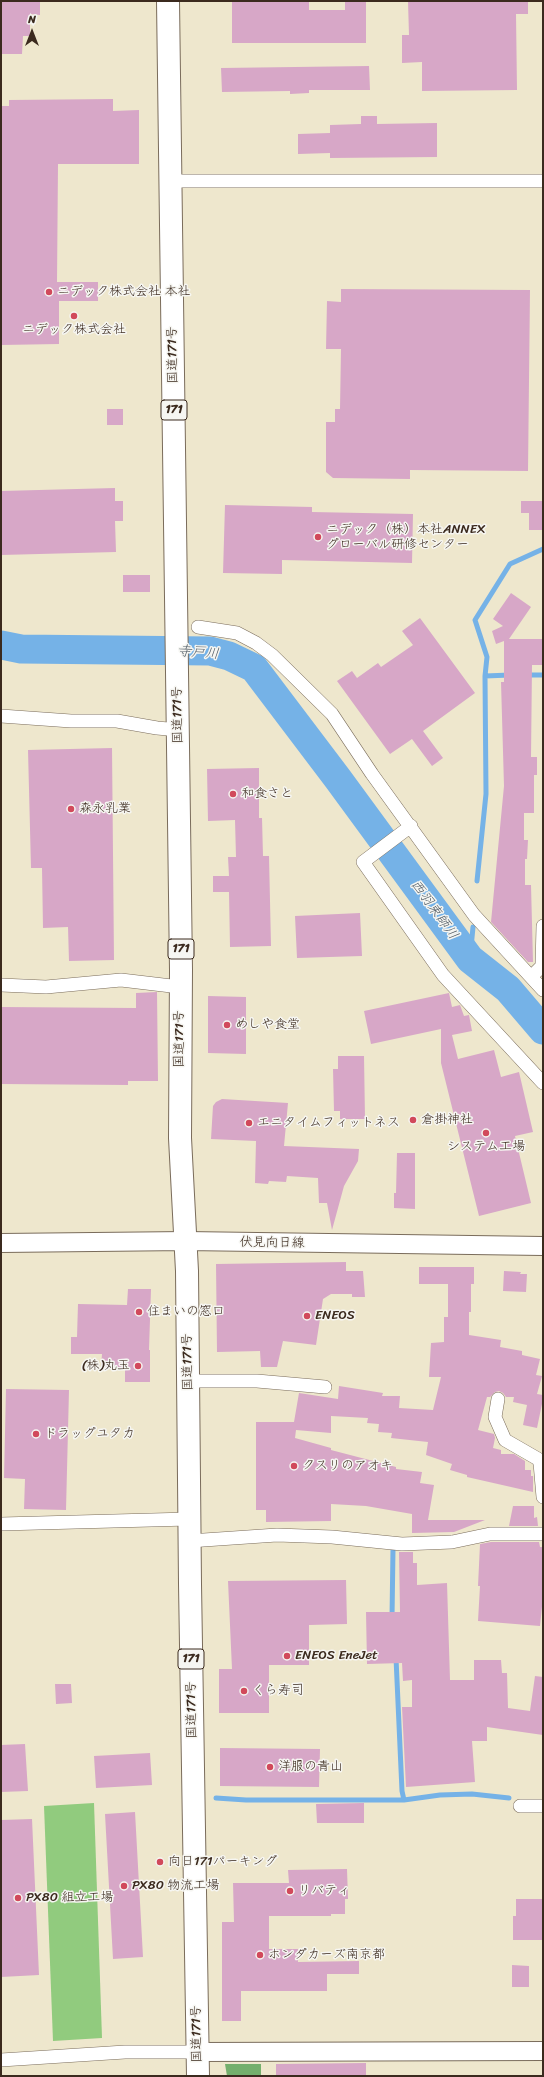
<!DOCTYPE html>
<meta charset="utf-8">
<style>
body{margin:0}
#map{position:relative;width:544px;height:2077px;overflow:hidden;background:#eee7cd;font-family:Sriracha,sans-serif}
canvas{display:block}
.frame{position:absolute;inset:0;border:2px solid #3b2a1e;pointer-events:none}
.north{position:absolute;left:12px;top:12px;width:40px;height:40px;-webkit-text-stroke:3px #f6f6f2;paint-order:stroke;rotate:0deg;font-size:11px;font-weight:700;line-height:16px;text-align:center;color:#3b2a1e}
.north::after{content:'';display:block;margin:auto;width:14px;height:18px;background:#3b2a1e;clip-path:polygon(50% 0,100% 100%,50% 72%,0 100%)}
</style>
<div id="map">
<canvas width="544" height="2077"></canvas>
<div class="frame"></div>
<div class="north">N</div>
</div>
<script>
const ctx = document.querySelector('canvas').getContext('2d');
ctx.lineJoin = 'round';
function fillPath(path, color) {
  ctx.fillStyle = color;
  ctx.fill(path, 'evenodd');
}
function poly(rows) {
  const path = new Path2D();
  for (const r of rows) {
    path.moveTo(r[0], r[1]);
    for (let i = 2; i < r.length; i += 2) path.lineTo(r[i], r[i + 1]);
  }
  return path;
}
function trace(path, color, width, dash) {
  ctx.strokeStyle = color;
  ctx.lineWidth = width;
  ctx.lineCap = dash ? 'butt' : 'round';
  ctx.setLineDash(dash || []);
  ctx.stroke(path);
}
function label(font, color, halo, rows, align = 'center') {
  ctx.font = font + ' Sriracha,"Klee One",sans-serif';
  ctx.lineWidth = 3;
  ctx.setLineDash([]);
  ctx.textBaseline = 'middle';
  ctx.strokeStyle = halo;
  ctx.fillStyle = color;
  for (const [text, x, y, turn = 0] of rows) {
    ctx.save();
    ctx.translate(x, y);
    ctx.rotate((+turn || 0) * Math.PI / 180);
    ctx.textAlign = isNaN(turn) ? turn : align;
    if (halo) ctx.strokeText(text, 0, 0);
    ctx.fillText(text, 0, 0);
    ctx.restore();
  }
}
fillPath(poly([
 [94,1803,102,2038,53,2041,44,1806]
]), '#91cb7e');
fillPath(poly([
 [225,2064,261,2064,261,2076,227,2076]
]), '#74af6d');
fillPath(poly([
 [496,976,516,984,543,1014,543,1035,525,1011,505,991,487,981]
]), '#75b2e7');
trace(poly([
 [526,675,543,675],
 [485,676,510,675],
 [477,881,486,794,485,676,487,657,475,620,510,564,543,549],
 [470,959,473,927],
 [392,1618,393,1549],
 [396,1658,402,1791,404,1800],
 [216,1798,246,1800,404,1800,440,1795,472,1794,509,1798]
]), '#75b2e7', 5);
trace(poly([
 [1,645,21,649,210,651,229,656,254,668,338,779,470,959,508,989,543,1030]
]), '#75b2e7', 29);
fillPath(poly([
 [1,1,40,1,40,15,30,14,30,36,23,36,22,54,1,54],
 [232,1,309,1,309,10,345,10,345,1,366,1,366,43,232,43],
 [408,1,528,1,528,14,516,14,517,90,422,91,422,62,402,63,402,35,409,35],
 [369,66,370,90,309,90,309,93,290,94,290,91,222,92,221,68],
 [113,99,113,111,139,110,139,164,58,164,57,282,98,282,98,301,59,301,59,344,1,345,1,106,9,106,9,100],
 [361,116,377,116,377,124,437,123,437,157,330,158,330,153,298,154,298,134,330,133,330,125,361,124],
 [341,289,530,290,528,471,410,470,410,479,333,478,326,472,326,422,335,422,335,409,340,409,341,349,326,349,327,301,341,302],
 [107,409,123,409,123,425,107,425],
 [115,488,115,501,123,501,123,521,115,521,116,552,1,555,1,491],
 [521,501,543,501,543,530,529,530,529,513,521,513],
 [225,505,312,507,312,512,413,514,412,563,282,560,282,574,223,573],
 [123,575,150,575,150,592,123,592],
 [511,593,531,607,509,639,543,639,543,665,532,665,531,757,537,757,537,775,534,775,534,813,524,813,524,840,528,840,527,859,525,859,525,885,531,885,533,962,528,962,491,922,504,786,501,682,504,682,504,641,496,644,492,631,503,626,493,619],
 [420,618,475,693,423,731,443,758,432,766,412,739,390,754,337,681,352,671,357,678,378,663,381,667,413,645,402,631],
 [112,748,114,960,69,961,68,927,43,928,42,868,31,868,28,750],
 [259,768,259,818,262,818,263,856,269,856,271,946,230,947,229,892,213,892,213,876,229,876,228,857,236,857,235,820,208,821,207,769],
 [360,913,362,956,297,958,295,916],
 [157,992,158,1081,128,1081,128,1085,1,1084,1,1007,136,1008,136,993],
 [449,993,452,1007,460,1005,464,1016,469,1015,472,1031,452,1035,458,1059,494,1050,501,1077,519,1072,533,1132,515,1136,531,1203,479,1216,441,1063,441,1029,371,1044,364,1011],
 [208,996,246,997,246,1054,208,1053],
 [338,1056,364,1056,365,1119,340,1119,340,1111,334,1111,333,1069,338,1069],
 [222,1099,288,1103,284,1146,359,1149,358,1161,344,1186,332,1230,327,1203,319,1203,318,1178,287,1176,286,1182,269,1181,268,1184,255,1183,256,1141,211,1139,213,1106,216,1102],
 [397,1153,415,1153,415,1209,394,1208,394,1193,396,1193],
 [346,1262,346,1271,363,1271,365,1297,352,1297,352,1294,331,1294,323,1299,316,1345,283,1341,277,1367,261,1367,260,1351,217,1352,216,1264],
 [419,1267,474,1267,474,1284,471,1284,471,1312,469,1312,469,1335,501,1340,500,1347,522,1351,522,1355,540,1359,536,1375,542,1376,537,1394,543,1395,543,1399,537,1428,523,1425,527,1405,513,1402,514,1397,506,1397,503,1393,499,1391,495,1392,490,1397,487,1397,478,1430,494,1434,495,1438,493,1448,501,1450,501,1454,514,1454,525,1461,525,1470,531,1470,531,1476,533,1476,533,1492,467,1477,467,1475,450,1470,452,1464,426,1455,428,1442,391,1438,392,1433,378,1432,379,1424,367,1423,368,1418,331,1416,331,1433,296,1430,295,1438,331,1448,331,1450,396,1467,396,1469,422,1472,420,1483,434,1485,428,1520,485,1520,454,1532,412,1533,412,1514,366,1506,331,1504,331,1521,266,1522,266,1510,256,1510,256,1422,294,1422,299,1393,338,1399,339,1386,383,1393,382,1396,400,1396,399,1408,433,1410,441,1377,429,1377,431,1343,444,1342,444,1317,448,1317,448,1284,419,1284],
 [504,1271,521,1272,520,1274,527,1274,526,1292,503,1291],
 [128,1289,151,1289,149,1350,150,1350,150,1382,125,1382,125,1369,101,1368,102,1354,71,1354,71,1337,77,1337,78,1304,127,1305],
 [6,1389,69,1390,66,1510,24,1509,25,1479,4,1478],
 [513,1506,534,1506,534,1518,537,1517,538,1526,509,1526],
 [491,1542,539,1542,540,1547,543,1547,543,1597,540,1626,478,1621,480,1586,478,1586,480,1544],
 [399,1552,413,1552,413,1563,417,1563,417,1585,447,1583,450,1680,474,1680,474,1660,501,1660,502,1673,507,1673,508,1708,530,1711,535,1676,543,1677,543,1735,487,1727,487,1741,472,1741,475,1782,406,1787,402,1707,412,1707,412,1680,403,1681,402,1663,367,1664,366,1612,400,1612],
 [346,1580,347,1624,309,1625,309,1665,269,1665,269,1713,219,1713,219,1669,232,1669,228,1581],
 [55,1684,71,1684,72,1703,56,1704],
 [25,1744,28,1791,1,1792,1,1745],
 [220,1748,320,1749,319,1787,220,1786],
 [150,1753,152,1785,96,1788,94,1756],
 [364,1803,364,1823,317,1823,316,1804],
 [135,1812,143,1957,113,1959,105,1814],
 [32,1819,39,1975,1,1977,1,1820],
 [347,1869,348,1899,345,1899,345,1914,331,1914,331,1916,269,1916,269,1949,298,1949,298,1962,359,1961,359,1974,327,1974,327,1991,241,1991,241,2021,222,2021,222,1922,234,1922,233,1883,289,1883,288,1870],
 [516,1899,543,1899,543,1940,513,1940,513,1916,516,1916],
 [512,1965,529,1966,529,1987,512,1987],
 [366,2063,366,2076,276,2076,276,2064]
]), '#d7a7c7');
const street = poly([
 [171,181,543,181],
 [198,627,237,633,256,643,272,655,332,714,372,774,474,915,543,990],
 [1,716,71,721,117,721,157,728,179,730],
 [411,826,363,862,443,975,543,1083],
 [531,977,542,966,543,926],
 [1,985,46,987,121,980,180,987],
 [189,1381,257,1381,325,1387],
 [498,1399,495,1417,505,1440,538,1459,540,1463,543,1497],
 [1,1524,189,1519],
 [189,1541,277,1535,332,1537,402,1544,452,1542,490,1534,543,1534],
 [520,1806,543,1806],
 [1,2060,125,2052,197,2052]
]);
const secondary = poly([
 [1,1243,186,1241,543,1246],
 [197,2052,543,2051]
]);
const highway = poly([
 [168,1,181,970,180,1138,187,1271,190,1584,198,2076]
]);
trace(street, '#7a6c5b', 14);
trace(secondary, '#7a6c5b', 20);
trace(highway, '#7a6c5b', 24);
trace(street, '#fff', 13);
trace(secondary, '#fff', 18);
trace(highway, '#fff', 22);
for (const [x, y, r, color] of [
 [49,292,4,"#d1495b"],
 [74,316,4,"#d1495b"],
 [318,537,4,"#d1495b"],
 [233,794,4,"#d1495b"],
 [71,809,4,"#d1495b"],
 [227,1025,4,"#d1495b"],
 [413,1120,4,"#d1495b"],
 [249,1123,4,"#d1495b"],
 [486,1133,4,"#d1495b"],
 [139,1312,4,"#d1495b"],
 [307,1316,4,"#d1495b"],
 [138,1366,4,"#d1495b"],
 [36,1434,4,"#d1495b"],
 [294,1466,4,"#d1495b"],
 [287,1656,4,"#d1495b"],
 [244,1691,4,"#d1495b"],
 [270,1767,4,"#d1495b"],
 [160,1862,4,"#d1495b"],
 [124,1886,4,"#d1495b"],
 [290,1891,4,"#d1495b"],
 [18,1898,4,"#d1495b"],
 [260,1955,4,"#d1495b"]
]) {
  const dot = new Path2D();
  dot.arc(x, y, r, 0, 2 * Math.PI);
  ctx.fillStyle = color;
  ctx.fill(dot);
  trace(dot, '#f6f6f2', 1.5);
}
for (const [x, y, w] of [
 [174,410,26],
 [181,949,26],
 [191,1659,26]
]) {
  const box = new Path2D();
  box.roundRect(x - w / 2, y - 10, w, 20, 3);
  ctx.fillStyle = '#f6f6f2';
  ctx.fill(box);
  trace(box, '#3b2a1e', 1);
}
label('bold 12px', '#3b2a1e', null, [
 ["171",174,410],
 ["171",181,949],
 ["171",191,1659]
]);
label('13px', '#3b2a1e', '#f6f6f2', [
 ["ニデック株式会社 本社",57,292],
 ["ニデック株式会社",74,330,"center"],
 ["ニデック（株）本社ANNEX",326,530],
 ["グローバル研修センター",326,545],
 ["和食さと",241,794],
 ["森永乳業",79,809],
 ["めしや食堂",235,1025],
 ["倉掛神社",421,1120],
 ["エニタイムフィットネス",257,1123],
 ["システム工場",486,1147,"center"],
 ["住まいの窓口",147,1312],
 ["ENEOS",315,1316],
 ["(株)丸玉",130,1366,"right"],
 ["ドラッグユタカ",44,1434],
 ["クスリのアオキ",302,1466],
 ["ENEOS EneJet",295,1656],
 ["くら寿司",252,1691],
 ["洋服の青山",278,1767],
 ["向日171パーキング",168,1862],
 ["PX80 物流工場",132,1886],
 ["リバティ",298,1891],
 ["PX80 組立工場",26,1898],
 ["ホンダカーズ南京都",268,1955]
], 'left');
label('13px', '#3b2a1e', '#f6f6f2', [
 ["国道171号",173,355,-91],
 ["国道171号",178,715,-91],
 ["国道171号",180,1039,-90],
 ["伏見向日線",272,1243,1],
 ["国道171号",188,1362,-91],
 ["国道171号",192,1710,-91],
 ["国道171号",197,2034,-91]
]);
label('italic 14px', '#4f5a64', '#f6f6f2', [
 ["寺戸川",198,653,5],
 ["西羽束師川",434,910,54]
]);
</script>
